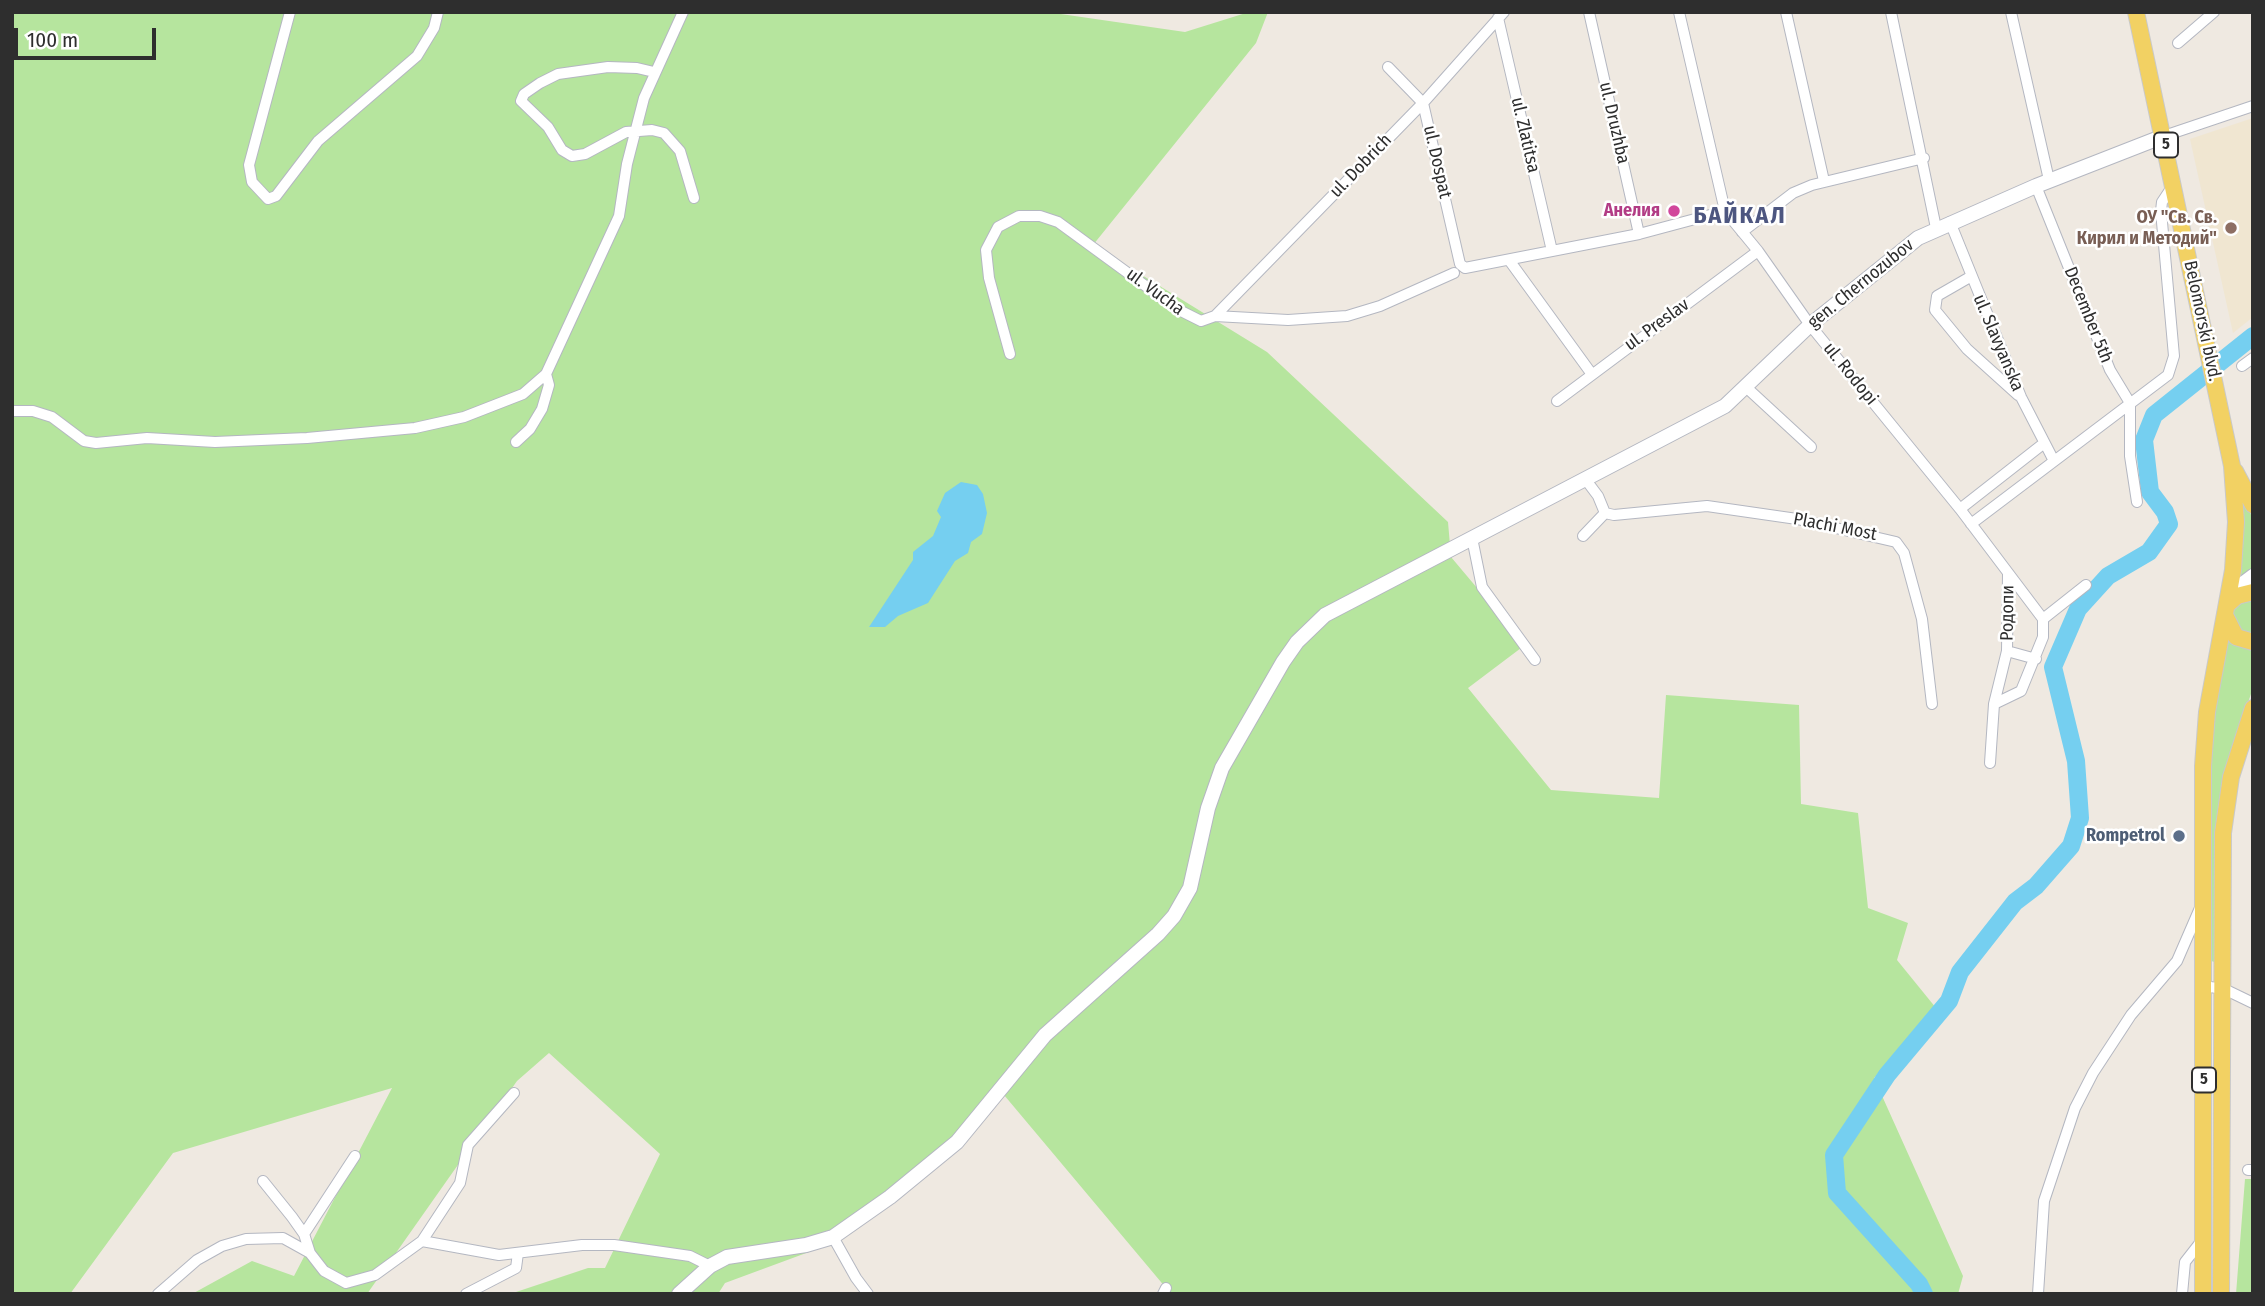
<!DOCTYPE html>
<meta charset="utf-8">
<style>
body{margin:0}
#map{position:relative;width:2265px;height:1306px;overflow:hidden;background:#efe9e1;font-family:"Fira Sans Condensed",sans-serif}
canvas{display:block}
.frame{position:absolute;inset:0;border:14px solid #2e2e2e;pointer-events:none}
.scale{position:absolute;left:14px;top:28px;width:142px;height:32px;box-sizing:border-box;border:4px solid #2e2e2e;border-top:0;padding-left:9px;font-size:21px;line-height:24px;white-space:nowrap;color:#2e2e2e;-webkit-text-stroke:5px #fff;paint-order:stroke}
</style>
<div id="map">
<canvas width="2265" height="1306"></canvas>
<div class="frame"></div>
<div class="scale">100 m</div>
</div>
<script>
const ctx = document.querySelector('canvas').getContext('2d');
ctx.lineJoin = 'round';
function fillPath(path, color) {
  ctx.fillStyle = color;
  ctx.fill(path, 'evenodd');
}
function poly(rows) {
  const path = new Path2D();
  for (const r of rows) {
    path.moveTo(r[0], r[1]);
    for (let i = 2; i < r.length; i += 2) path.lineTo(r[i], r[i + 1]);
  }
  return path;
}
function trace(path, color, width, dash) {
  ctx.strokeStyle = color;
  ctx.lineWidth = width;
  ctx.lineCap = dash ? 'butt' : 'round';
  ctx.setLineDash(dash || []);
  ctx.stroke(path);
}
function label(font, color, halo, rows, align = 'center') {
  ctx.font = font + ' "Fira Sans Condensed",sans-serif';
  ctx.lineWidth = 5;
  ctx.setLineDash([]);
  ctx.textBaseline = 'middle';
  ctx.strokeStyle = halo;
  ctx.fillStyle = color;
  for (const [text, x, y, turn = 0] of rows) {
    ctx.save();
    ctx.translate(x, y);
    ctx.rotate((+turn || 0) * Math.PI / 180);
    ctx.textAlign = isNaN(turn) ? turn : align;
    if (halo) ctx.strokeText(text, 0, 0);
    ctx.fillText(text, 0, 0);
    ctx.restore();
  }
}
fillPath(poly([
 [2253,118,2253,317,2233,333,2190,139]
]), '#f0e6d1');
fillPath(poly([
 [12,12,1047,12,1185,32,1249,12,1268,12,1256,43,1093,245,1267,352,1448,522,1451,557,1525,645,1468,688,1551,790,1659,798,1666,695,1799,705,1801,804,1858,813,1868,908,1908,923,1897,960,1936,1008,1874,1078,1963,1276,1958,1294,1162,1294,1166,1288,999,1089,957,1142,836,1242,725,1283,718,1294,510,1294,588,1268,605,1268,660,1154,549,1053,517,1081,367,1294,192,1294,252,1261,294,1276,392,1088,173,1153,70,1294,12,1294],
 [2245,499,2253,520,2253,571,2237,582,2242,500],
 [2253,597,2253,638,2234,628,2232,608,2236,603],
 [2228,634,2253,647,2253,688,2234,744,2216,847,2214,962,2209,960,2208,901,2211,726],
 [2245,1179,2253,1179,2253,1294,2236,1294]
]), '#b6e59e');
fillPath(poly([
 [961,482,977,485,983,494,987,513,982,534,971,542,968,553,955,561,928,603,898,616,885,627,869,627,913,560,913,552,933,536,941,517,937,511,945,493]
]), '#75cff0');
trace(poly([
 [1924,1294,1919,1284,1837,1193,1834,1155,1887,1075,1949,1001,1960,972,2015,902,2036,886,2071,846,2080,818,2076,761,2053,667,2078,609,2108,576,2149,552,2169,524,2165,512,2150,492,2144,440,2154,415,2253,336]
]), '#75cff0', 18);
const street = poly([
 [290,12,249,165,252,182,268,199,276,196,318,141,417,56,434,28,438,12],
 [1589,12,1639,234],
 [1679,12,1725,211,1758,251,1810,325,1960,509,2043,619,2086,585],
 [1786,12,1824,181],
 [1891,12,1936,228],
 [2011,12,2049,180],
 [1498,18,1552,251],
 [2178,43,2214,12],
 [1388,67,1423,103,1460,264,1465,268,1639,234,1725,211],
 [654,72,637,68,608,67,558,74,540,83,524,94,521,101,548,127,562,150,572,156,585,154,626,132,652,130,664,133,680,151,694,198],
 [2164,136,2253,106],
 [2036,186,2110,370,2130,403,2130,456,2137,502],
 [1950,222,2021,397,2054,461],
 [1742,232,1793,193,1812,185,1924,158],
 [1509,260,1591,373],
 [1970,277,1937,296,1935,310,1967,349,2018,395],
 [1215,316,1423,103,1504,12],
 [1010,354,989,278,986,250,998,227,1019,216,1040,216,1058,222,1177,309,1201,321,1215,316,1288,320,1347,316,1380,306,1454,273],
 [2242,366,2253,358],
 [1747,388,1811,447],
 [1557,401,1758,251],
 [12,411,33,411,52,417,84,441,96,443,147,438,215,442,307,438,415,428,464,417,523,394,546,374,619,216,627,164,644,98,683,12],
 [516,442,530,429,542,409,549,385,546,374],
 [1960,509,2043,444],
 [1605,513,1614,515,1707,506,1797,519,1896,542,1904,553,1922,619,1932,704],
 [1971,524,2168,375,2174,356,2161,211,2162,202,2174,184],
 [1583,536,1605,513,1598,496,1586,480],
 [1472,538,1482,587,1535,660],
 [2007,651,2036,659],
 [1994,704,2021,691,2043,637,2043,619],
 [1990,763,1994,704,2007,651,2008,574],
 [2203,986,2224,989,2253,1003],
 [2248,1170,2253,1170],
 [263,1181,292,1217,304,1234,310,1253,324,1271,346,1283,375,1275,422,1241,499,1255,582,1245,614,1245,690,1256,710,1266],
 [304,1234,355,1156],
 [833,1237,856,1278,868,1294],
 [422,1241,460,1183,468,1145,514,1093],
 [158,1294,197,1260,222,1246,246,1239,283,1238,310,1253],
 [466,1294,516,1268,518,1253],
 [1163,1294,1166,1288],
 [2038,1294,2044,1201,2075,1108,2093,1073,2131,1015,2177,961,2200,908],
 [2182,1294,2185,1262,2203,1239]
]);
const secondary = poly([
 [2229,594,2253,576],
 [679,1294,710,1266,727,1257,806,1245,833,1237,890,1197,957,1142,1045,1035,1158,934,1174,916,1190,888,1208,808,1222,768,1283,662,1297,642,1325,615,1725,406,1810,325,1918,238,2036,186,2164,136]
]);
const primary = poly([
 [2136,12,2232,466,2236,522,2233,570,2207,712,2203,766,2203,1294],
 [2235,471,2253,505],
 [2227,605,2237,596,2253,592],
 [2225,615,2236,637,2253,642],
 [2221,1294,2223,833,2231,777,2253,708]
]);
trace(street, '#b4b7c1', 12);
trace(secondary, '#b4b7c1', 16);
trace(primary, '#c9c9c9', 18);
trace(street, '#fff', 10);
trace(secondary, '#fff', 14);
trace(primary, '#f2d163', 16);
for (const [x, y, r, color] of [
 [1674,211,7,"#d1479c"],
 [2231,228,7,"#8d6e63"],
 [2179,836,7,"#5c6f8a"]
]) {
  const dot = new Path2D();
  dot.arc(x, y, r, 0, 2 * Math.PI);
  ctx.fillStyle = color;
  ctx.fill(dot);
  trace(dot, '#fff', 2.5);
}
for (const [x, y, w] of [
 [2166,145,24],
 [2204,1080,24]
]) {
  const box = new Path2D();
  box.roundRect(x - w / 2, y - 12.5, w, 25, 5);
  ctx.fillStyle = '#fff';
  ctx.fill(box);
  trace(box, '#2e2e2e', 2);
}
label('bold 16px', '#2e2e2e', null, [
 ["5",2166,145],
 ["5",2204,1080]
]);
label('18px', '#2e2e2e', '#fff', [
 ["ul. Druzhba",1614,123,77],
 ["ul. Zlatitsa",1525,135,77],
 ["ul. Dospat",1437,162,77],
 ["ul. Dobrich",1361,166,-46],
 ["gen. Chernozubov",1861,284,-39],
 ["ul. Vucha",1155,292,36],
 ["December 5th",2088,315,68],
 ["Belomorski blvd.",2202,321,78],
 ["ul. Preslav",1657,325,-36],
 ["ul. Slavyanska",1998,343,67],
 ["ul. Rodopi",1850,374,51],
 ["Plachi Most",1835,527,11],
 ["Родопи",2008,613,-89]
]);
label('bold 18px', '#b23c85', '#fff', [
 ["Анелия",1660,211]
], 'right');
label('bold 18px', '#785e54', '#fff', [
 ["ОУ \"Св. Св.",2217,218],
 ["Кирил и Методий\"",2217,239]
], 'right');
label('bold 18px', '#4e5e75', '#fff', [
 ["Rompetrol",2165,836]
], 'right');
ctx.letterSpacing = '2px';
label('bold 24px', '#4d5680', '#fff', [
 ["БАЙКАЛ",1740,216]
]);
ctx.letterSpacing = '0px';
</script>
